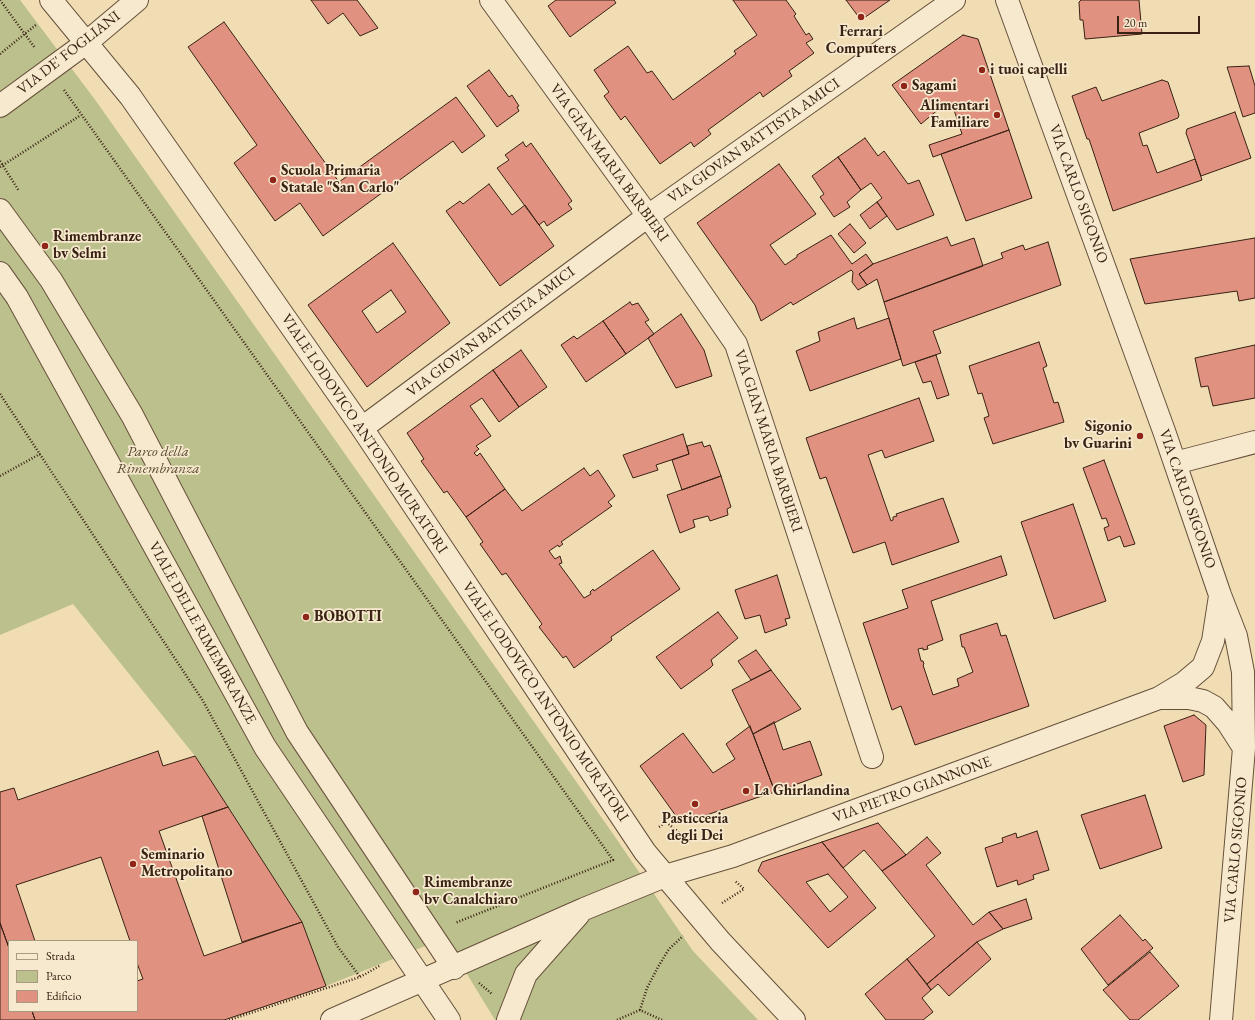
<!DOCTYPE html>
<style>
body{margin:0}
#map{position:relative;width:1255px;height:1020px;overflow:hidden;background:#f1ddb4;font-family:"EB Garamond",serif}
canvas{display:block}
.legend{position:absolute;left:8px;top:940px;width:130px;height:72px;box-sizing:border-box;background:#f6e9ce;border:1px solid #aa9983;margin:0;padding:5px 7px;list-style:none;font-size:12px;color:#392113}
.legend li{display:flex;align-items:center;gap:8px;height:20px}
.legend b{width:20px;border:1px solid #aa9983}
.scale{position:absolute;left:1117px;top:16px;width:83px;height:18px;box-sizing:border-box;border:2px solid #392113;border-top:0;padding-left:5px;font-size:12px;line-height:14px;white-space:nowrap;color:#392113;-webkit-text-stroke:3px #f6e9ce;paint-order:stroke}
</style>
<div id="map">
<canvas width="1255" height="1020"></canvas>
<ul class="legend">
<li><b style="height:5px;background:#f6e9ce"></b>Strada</li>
<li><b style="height:11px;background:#bbc08c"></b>Parco</li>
<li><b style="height:11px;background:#e09180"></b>Edificio</li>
</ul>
<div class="scale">20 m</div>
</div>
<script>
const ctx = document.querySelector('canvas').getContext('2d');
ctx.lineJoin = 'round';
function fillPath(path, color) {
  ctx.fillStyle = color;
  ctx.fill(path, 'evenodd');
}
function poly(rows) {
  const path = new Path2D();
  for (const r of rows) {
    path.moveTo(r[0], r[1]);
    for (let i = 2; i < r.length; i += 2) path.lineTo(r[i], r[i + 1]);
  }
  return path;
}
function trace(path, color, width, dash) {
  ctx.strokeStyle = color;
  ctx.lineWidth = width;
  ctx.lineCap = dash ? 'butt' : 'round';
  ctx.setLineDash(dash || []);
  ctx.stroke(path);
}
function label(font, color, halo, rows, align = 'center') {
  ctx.font = font + ' "EB Garamond",serif';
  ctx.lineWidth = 3.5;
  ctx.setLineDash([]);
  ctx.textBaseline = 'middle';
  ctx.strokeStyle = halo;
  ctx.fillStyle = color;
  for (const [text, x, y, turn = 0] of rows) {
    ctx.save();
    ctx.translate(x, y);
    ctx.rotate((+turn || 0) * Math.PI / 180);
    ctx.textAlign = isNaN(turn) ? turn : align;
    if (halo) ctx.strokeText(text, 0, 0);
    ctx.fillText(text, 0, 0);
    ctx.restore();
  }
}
fillPath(poly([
 [0,0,20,0,96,101,611,831,693,951,758,1020,495,1020,445,938,326,986,302,922,195,756,73,604,0,635]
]), '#bbc08c');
const building = poly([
 [311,0,357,0,378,28,360,36,343,13,328,24,311,0],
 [556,0,614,0,616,3,570,37,548,6,556,0],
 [733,0,786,0,796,14,794,16,806,35,809,33,813,39,806,43,814,53,789,71,792,76,763,97,760,92,708,130,711,134,694,147,691,142,660,164,625,116,621,120,604,96,609,92,594,70,628,46,647,73,652,71,673,100,736,54,734,51,757,35,733,0],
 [846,0,890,0,861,20,846,0],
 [1081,0,1139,0,1142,34,1085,39,1083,20,1080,20,1079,2,1081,0],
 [224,22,339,182,456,97,485,136,462,153,453,141,323,236,300,203,275,221,234,163,257,145,188,47,224,22],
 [963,35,978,39,1009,130,933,157,929,145,962,134,952,104,946,103,921,124,892,85,963,35],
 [1249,66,1255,86,1255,113,1243,117,1227,67,1249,66],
 [489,70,509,97,512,95,519,106,517,107,519,111,497,127,467,86,489,70],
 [1162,80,1168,82,1179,115,1178,118,1139,133,1143,146,1147,145,1157,173,1195,159,1202,180,1113,211,1089,139,1087,139,1072,96,1096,87,1102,101,1162,80],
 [1235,112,1251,158,1201,176,1186,133,1187,129,1235,112],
 [1009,130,1032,198,966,221,941,154,1009,130],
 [865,138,878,156,884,151,908,184,919,180,934,215,897,230,877,202,882,198,871,183,861,190,838,157,865,138],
 [523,142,526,147,531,143,572,201,568,204,572,209,547,226,544,221,539,225,497,168,509,160,505,155,523,142],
 [838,157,861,190,847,202,850,207,834,217,820,197,824,194,812,176,838,157],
 [779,164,816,214,770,245,785,265,797,257,797,255,831,235,852,264,866,254,873,264,859,274,867,285,858,290,852,282,853,272,851,270,793,305,791,302,761,321,755,305,697,223,779,164],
 [489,184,512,215,525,205,554,246,500,286,446,211,460,201,463,204,489,184],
 [877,202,887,216,870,229,860,215,877,202],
 [850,224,866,243,854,253,838,234,850,224],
 [947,237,951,246,974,238,983,266,884,302,877,279,867,285,859,274,873,264,947,237],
 [1255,238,1255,298,1239,301,1237,291,1145,304,1130,259,1255,238],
 [1048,242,1061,285,933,331,941,353,903,366,884,302,1003,258,1001,253,1023,245,1025,250,1048,242],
 [393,243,450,323,367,387,308,305,393,243],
 [391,290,406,312,377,333,362,311,391,290],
 [630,302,632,305,638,303,649,320,645,322,654,334,626,354,603,321,630,302],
 [681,314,704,350,712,376,676,388,648,338,681,314],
 [854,318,857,329,889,318,901,359,810,391,796,351,820,341,818,332,854,318],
 [603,321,626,354,586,382,561,345,574,336,577,339,603,321],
 [1039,342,1047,366,1043,368,1054,403,1058,402,1064,422,993,444,984,418,989,416,982,393,978,394,969,366,1039,342],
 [1255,345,1255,398,1213,406,1208,386,1201,387,1195,358,1255,345],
 [521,350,547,387,519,407,493,370,521,350],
 [936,355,949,395,937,399,931,381,923,383,915,362,936,355],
 [493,370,519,407,499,422,482,398,470,406,491,436,476,446,479,449,474,453,477,456,480,453,505,489,466,517,447,491,444,493,421,461,424,459,407,433,493,370],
 [919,398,934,441,885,458,882,450,868,455,891,521,893,520,893,517,897,516,896,514,943,498,959,542,892,565,885,542,853,553,826,477,820,479,806,438,919,398],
 [683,434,689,454,656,465,658,470,633,478,623,455,683,434],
 [702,442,704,447,710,445,721,476,682,490,672,460,689,454,687,446,702,442],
 [1104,460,1135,544,1124,547,1120,536,1108,541,1104,528,1109,526,1106,518,1102,519,1083,468,1104,460],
 [584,468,590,476,598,470,615,496,608,502,612,506,561,542,563,544,559,547,558,545,549,551,555,559,560,556,562,563,559,564,584,598,591,594,590,592,593,589,594,591,653,550,680,589,611,637,612,640,574,668,566,656,563,658,539,627,542,624,506,573,502,575,480,544,483,542,466,517,505,489,522,511,584,468],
 [721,476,731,507,727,509,728,515,710,521,708,516,693,520,695,527,680,533,667,495,721,476],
 [1073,504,1106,601,1054,619,1021,522,1073,504],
 [1001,556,1007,575,931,601,943,640,927,646,928,649,923,650,923,648,918,649,921,661,923,661,924,664,923,665,933,695,959,686,957,679,973,672,964,647,962,647,960,635,997,623,1001,636,1006,635,1029,706,915,745,901,706,892,710,863,623,908,608,902,590,1001,556],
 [777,575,790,618,785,619,787,625,765,633,760,615,745,619,735,590,777,575],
 [718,612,738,638,711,660,713,665,710,668,681,689,656,657,718,612],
 [756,650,771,670,751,680,738,661,756,650],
 [771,670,801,709,753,734,732,690,771,670],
 [1194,715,1206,725,1204,775,1183,782,1164,726,1194,715],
 [774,722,783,750,810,741,822,775,775,792,753,734,774,722],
 [750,726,775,792,756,798,695,819,676,816,640,766,683,733,713,773,735,759,726,744,750,726],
 [158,751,163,766,195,756,228,807,159,831,204,956,302,922,326,986,224,1020,35,1020,32,1011,137,1011,137,981,143,979,137,963,137,941,130,941,101,857,16,885,35,941,9,941,9,948,0,923,0,792,14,788,18,800,158,751],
 [1145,795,1162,848,1100,869,1081,815,1145,795],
 [228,807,302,922,242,942,202,816,228,807],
 [878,823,906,855,882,871,864,850,843,868,822,842,878,823],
 [1037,831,1049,870,1033,875,1034,879,1018,885,1017,880,997,887,985,848,1003,842,1002,838,1016,833,1017,838,1037,831],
 [927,837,941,853,926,865,973,925,989,912,1003,929,977,942,927,984,907,959,935,936,882,871,906,855,927,837],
 [822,842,876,908,828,948,758,871,762,862,822,842],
 [828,874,848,897,830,912,806,882,828,874],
 [1026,899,1032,919,1003,929,989,912,1026,899],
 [1120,915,1143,941,1145,939,1153,948,1108,985,1081,949,1120,915],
 [0,923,9,948,9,1011,32,1011,35,1020,0,1020,0,923],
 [977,942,991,959,949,996,938,984,931,990,927,984,977,942],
 [1150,952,1179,986,1138,1020,1130,1020,1103,990,1150,952],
 [907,959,931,990,922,998,933,1012,923,1020,886,1020,865,994,907,959]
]);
fillPath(building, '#e09180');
trace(building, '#392113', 1);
const minor = poly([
 [51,0,130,96,362,428,645,852,720,941,794,1020],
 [491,0,648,216,736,344,872,757],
 [1007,0,1164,431,1220,595,1236,636,1243,672,1244,748,1221,1020],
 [0,106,86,43,137,0],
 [0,210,51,280,132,415,297,732,454,968],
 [0,273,17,297,265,747,449,1020],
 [362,428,648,216,954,0],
 [1175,463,1255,442],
 [1159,698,1189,698,1203,701,1214,707,1228,723,1244,748],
 [332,1020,584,909,665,876,733,856,1159,698,1184,683,1203,667,1213,641,1220,596],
 [508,1020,526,974,579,914]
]);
trace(minor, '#67503b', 24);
trace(poly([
 [0,0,35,48],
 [0,54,37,24],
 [64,90,613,860,455,923],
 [0,161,19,191],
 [0,167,81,115],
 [0,394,203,701,338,947,360,977],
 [0,476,40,454],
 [659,827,666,822,691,842],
 [722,903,744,889,735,881],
 [479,983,492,994],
 [229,1020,360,977,381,965],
 [617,1020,640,1010],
 [662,1020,640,1010,647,988,658,967,669,949,683,936]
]), '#392113', 2.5, [1, 2]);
trace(minor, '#f6e9ce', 22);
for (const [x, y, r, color] of [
 [861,17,4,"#8f2418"],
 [982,70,4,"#8f2418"],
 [904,86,4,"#8f2418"],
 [997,115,4,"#8f2418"],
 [273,180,4,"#8f2418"],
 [45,246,4,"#8f2418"],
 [1140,436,4,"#8f2418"],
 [306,617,4,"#8f2418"],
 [746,791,4,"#8f2418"],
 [695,804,4,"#8f2418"],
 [133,864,4,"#8f2418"],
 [416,892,4,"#8f2418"]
]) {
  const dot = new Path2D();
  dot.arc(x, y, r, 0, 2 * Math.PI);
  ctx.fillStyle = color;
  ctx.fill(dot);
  trace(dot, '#f6e9ce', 1.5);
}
label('bold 15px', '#392113', '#f6e9ce', [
 ["Ferrari",861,32,"center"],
 ["Computers",861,49,"center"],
 ["i tuoi capelli",990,70],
 ["Sagami",912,86],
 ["Alimentari",989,106,"right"],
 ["Familiare",989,123,"right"],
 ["Scuola Primaria",281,171],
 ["Statale \"San Carlo\"",281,188],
 ["Rimembranze",53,237],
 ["bv Selmi",53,254],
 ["Sigonio",1132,427,"right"],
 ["bv Guarini",1132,444,"right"],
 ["BOBOTTI",314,617],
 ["La Ghirlandina",754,791],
 ["Pasticceria",695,819,"center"],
 ["degli Dei",695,836,"center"],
 ["Seminario",141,855],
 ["Metropolitano",141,872],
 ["Rimembranze",424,883],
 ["bv Canalchiaro",424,900]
], 'left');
label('15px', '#392113', '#f6e9ce', [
 ["VIA DE' FOGLIANI",69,53,-38],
 ["VIA GIOVAN BATTISTA AMICI",754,141,-35],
 ["VIA GIAN MARIA BARBIERI",609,163,54],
 ["VIA CARLO SIGONIO",1078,194,70],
 ["VIA GIOVAN BATTISTA AMICI",491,332,-37],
 ["VIALE LODOVICO ANTONIO MURATORI",364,434,56],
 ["VIA GIAN MARIA BARBIERI",768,441,72],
 ["VIA CARLO SIGONIO",1187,499,71],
 ["VIALE DELLE RIMEMBRANZE",202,633,61],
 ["VIALE LODOVICO ANTONIO MURATORI",545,702,56],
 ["VIA PIETRO GIANNONE",912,790,-20],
 ["VIA CARLO SIGONIO",1236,850,-85]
]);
label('italic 15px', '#5a4931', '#f6e9ce', [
 ["Parco della",158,452],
 ["Rimembranza",158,469]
]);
</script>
